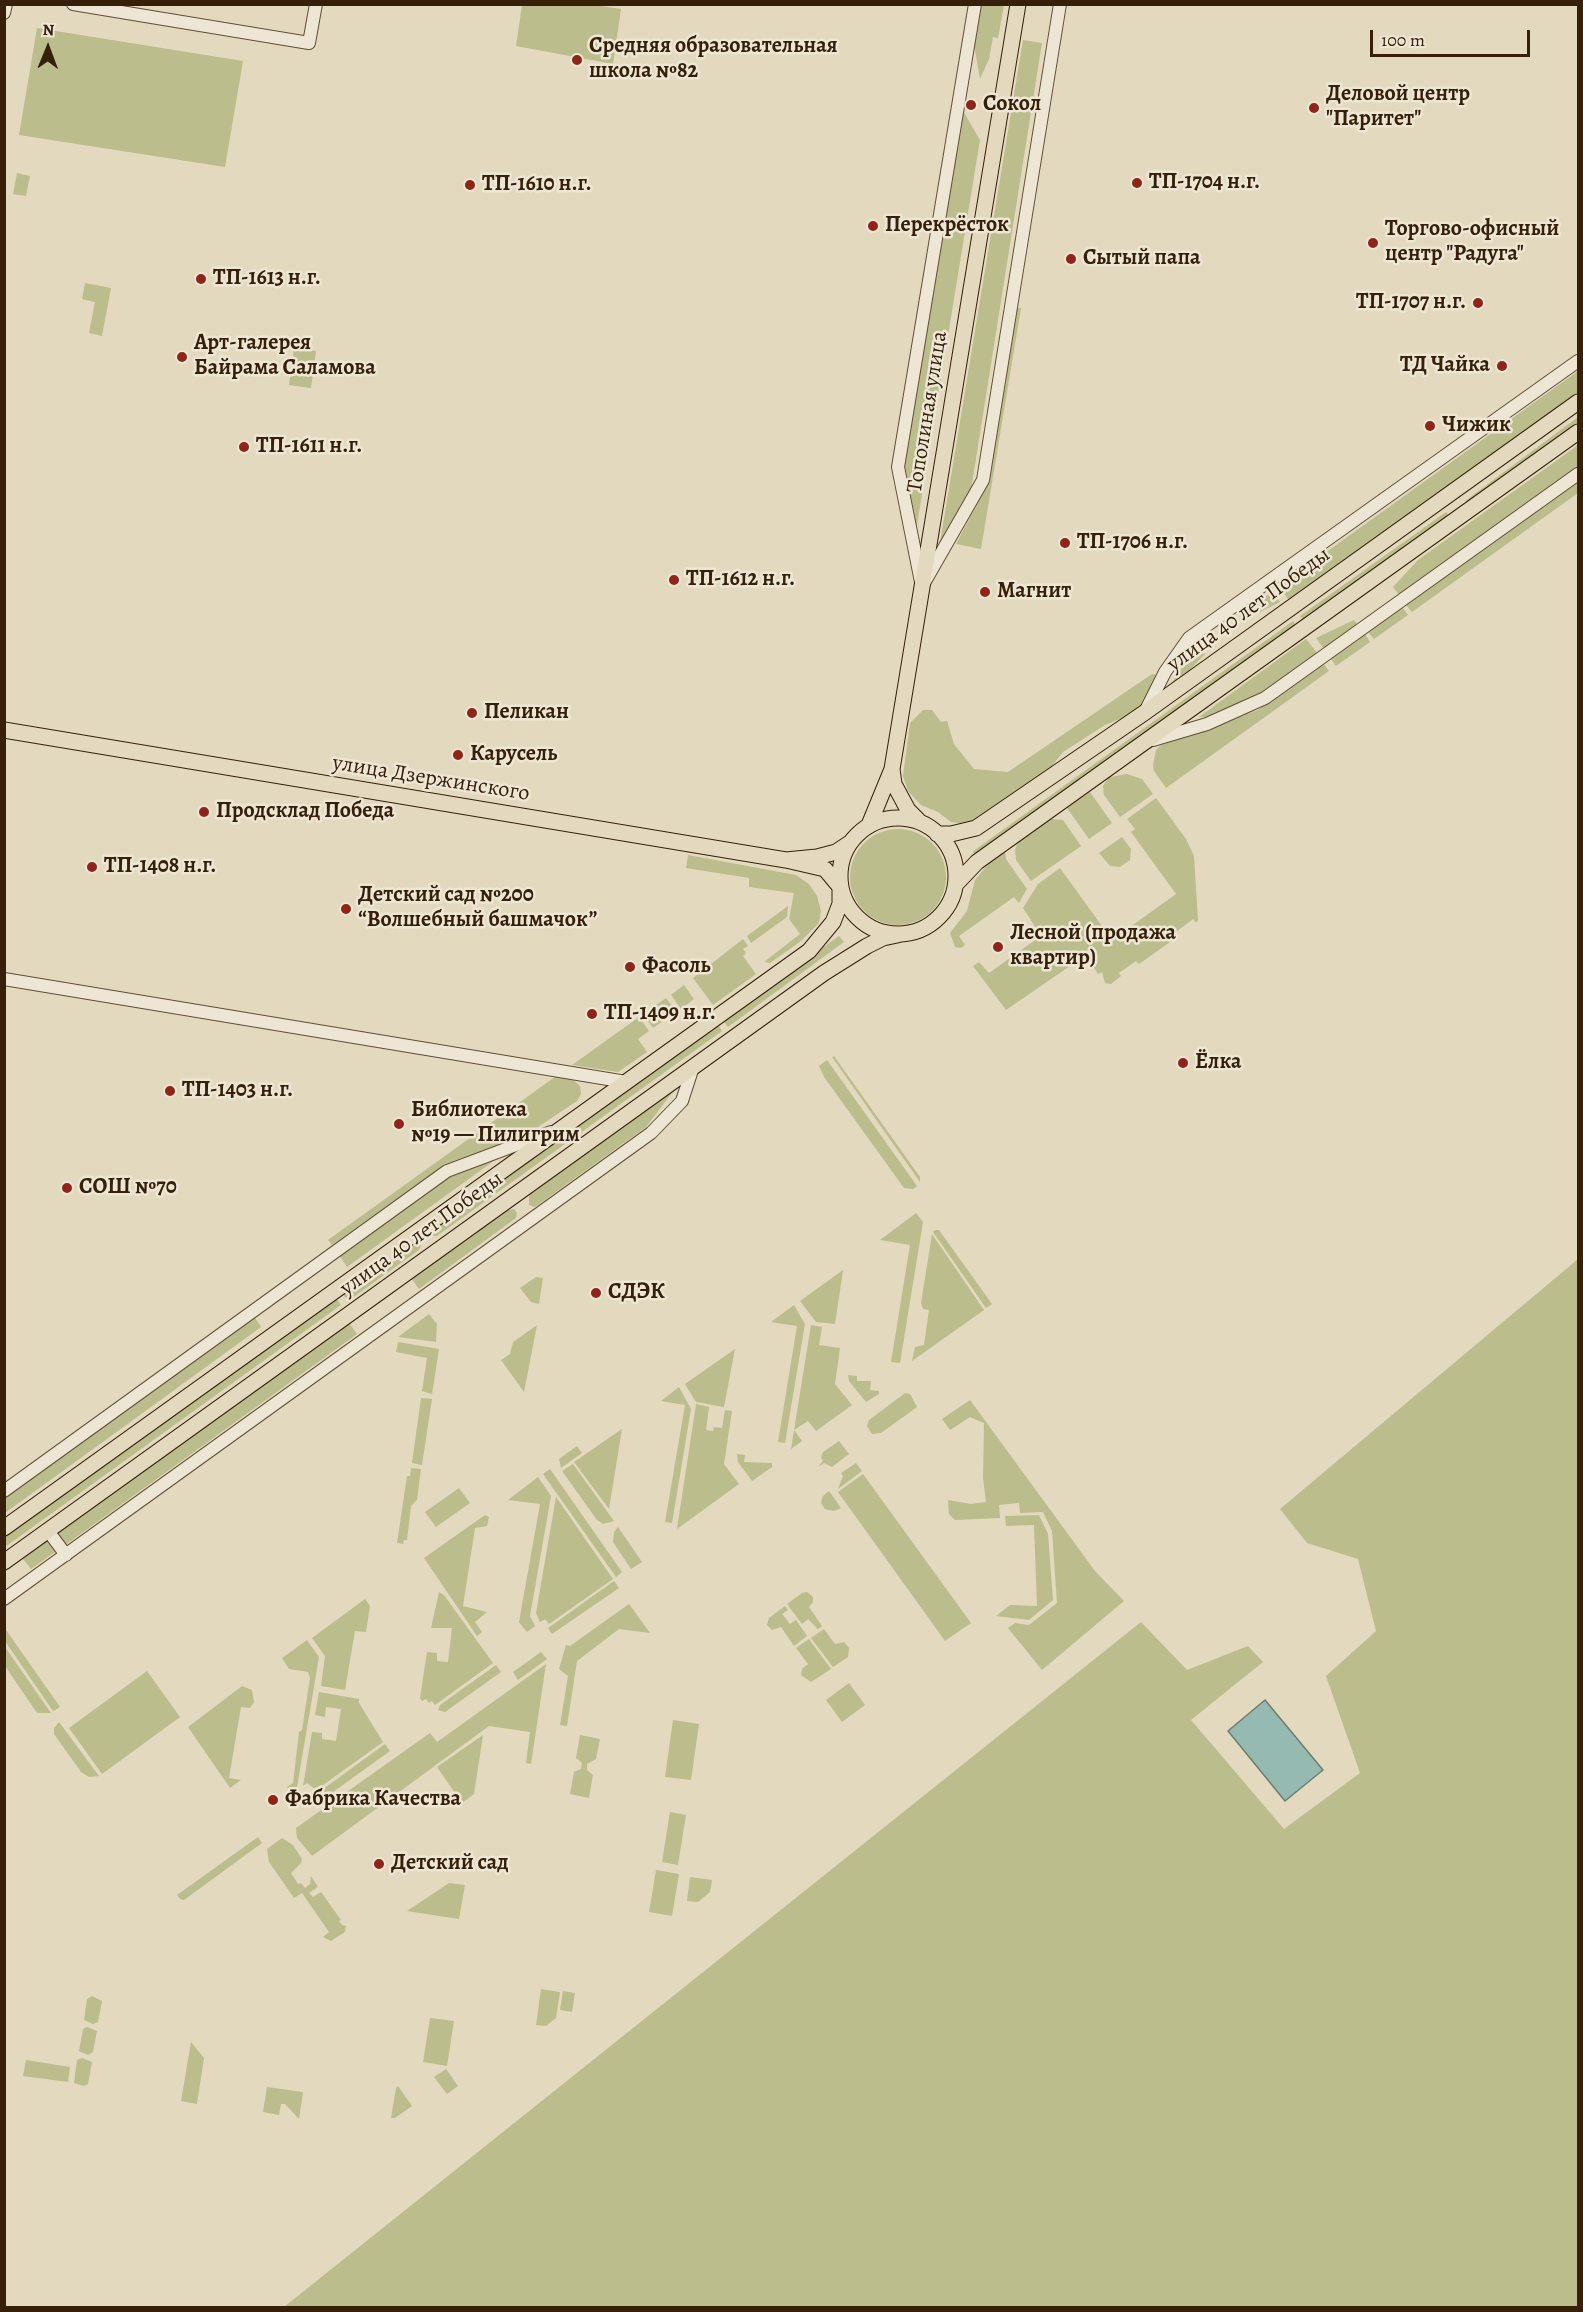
<!DOCTYPE html>
<meta charset="utf-8">
<style>
body{margin:0}
#map{position:relative;width:1583px;height:2312px;overflow:hidden;background:#e3d9be;font-family:Alegreya,serif}
canvas{display:block}
.frame{position:absolute;inset:0;border:6px solid #362009;pointer-events:none}
.north{position:absolute;left:18px;top:18px;width:60px;height:60px;-webkit-text-stroke:4px #ede6d5;paint-order:stroke;rotate:1deg;font-size:16px;font-weight:700;line-height:24px;text-align:center;color:#362009}
.north::after{content:'';display:block;margin:auto;width:21px;height:27px;background:#362009;clip-path:polygon(50% 0,100% 100%,50% 72%,0 100%)}
.scale{position:absolute;left:1370px;top:30px;width:160px;height:27px;box-sizing:border-box;border:3px solid #362009;border-top:0;padding-left:8px;font-size:18px;line-height:21px;white-space:nowrap;color:#362009;-webkit-text-stroke:4px #ede6d5;paint-order:stroke}
</style>
<div id="map">
<canvas width="1583" height="2312"></canvas>
<div class="frame"></div>
<div class="north">N</div>
<div class="scale">100 m</div>
</div>
<script>
const ctx = document.querySelector('canvas').getContext('2d');
ctx.lineJoin = 'round';
function fillPath(path, color) {
  ctx.fillStyle = color;
  ctx.fill(path, 'evenodd');
}
function poly(rows) {
  const path = new Path2D();
  for (const r of rows) {
    if (r.length === 3) {
      path.moveTo(r[0] + r[2], r[1]);
      path.arc(r[0], r[1], r[2], 0, 2 * Math.PI);
      continue;
    }
    path.moveTo(r[0], r[1]);
    for (let i = 2; i < r.length; i += 2) path.lineTo(r[i], r[i + 1]);
  }
  return path;
}
function trace(path, color, width, dash) {
  ctx.strokeStyle = color;
  ctx.lineWidth = width;
  ctx.lineCap = dash ? 'butt' : 'round';
  ctx.setLineDash(dash || []);
  ctx.stroke(path);
}
function label(font, color, halo, rows, align = 'center') {
  ctx.font = font + ' Alegreya,serif';
  ctx.lineWidth = 5;
  ctx.setLineDash([]);
  ctx.textBaseline = 'middle';
  ctx.strokeStyle = halo;
  ctx.fillStyle = color;
  for (const [text, x, y, turn = 0] of rows) {
    ctx.save();
    ctx.translate(x, y);
    ctx.rotate((+turn || 0) * Math.PI / 180);
    ctx.textAlign = isNaN(turn) ? turn : align;
    if (halo) ctx.strokeText(text, 0, 0);
    ctx.fillText(text, 0, 0);
    ctx.restore();
  }
}
fillPath(poly([
 [522,5,594,5,621,9,613,64,516,46],
 [981,5,1004,5,998,38,993,37,989,59,980,79,974,44],
 [37,28,243,61,225,167,19,135],
 [1023,40,1042,43,971,490,940,543],
 [962,109,980,140,916,531,902,470],
 [17,173,30,176,26,196,13,194],
 [85,283,111,288,102,336,89,333,95,302,82,299],
 [1017,308,1021,308,981,549,956,544,983,493,1011,311],
 [294,348,316,351,311,388,289,385],
 [1578,371,1578,394,1290,602,1279,586],
 [1578,417,1578,423,1468,502,1465,501],
 [1578,445,1578,467,1399,595,1393,587,1418,560],
 [1578,481,1578,493,1412,612,1406,605],
 [1446,512,1449,515,1304,621,1300,616],
 [1272,592,1280,602,1246,619,1242,613],
 [1402,607,1408,615,1374,639,1368,632],
 [1354,620,1358,625,1324,649,1316,638],
 [1293,621,1296,626,975,853,972,852],
 [1365,634,1370,642,1336,666,1331,659],
 [1306,639,1318,654,1262,693,1208,717,1199,717],
 [1198,643,1205,654,1184,676,1171,684],
 [1323,663,1329,671,1166,788,1154,771,1153,765,1156,750,1161,745,1258,710],
 [1152,674,1157,675,1146,703,1127,716,1105,725,1063,752,1045,775,981,819,968,824,951,822,938,812,921,805,908,791,903,776,910,723,923,710,932,710,941,722,947,721,954,744,974,769,1008,772],
 [1127,774,1142,779,1153,794,1120,817,1104,795,1103,786,1109,777],
 [1090,792,1112,823,1089,839,1067,808],
 [1156,798,1186,839,1194,856,1198,920,1196,923,1193,919,1168,938,1170,942,1139,964,1136,961,1119,973,1121,976,1111,984,1105,983,1102,972,1098,974,1086,955,1006,1010,973,966,979,962,989,973,1041,936,1023,908,1038,884,1060,868,1112,940,1176,894,1131,832,1135,829,1127,819],
 [1051,819,1063,820,1081,846,1031,881,1016,860,1015,850,1018,842],
 [898,877,48],
 [1122,837,1131,849,1130,860,1120,867,1110,866,1099,853],
 [1005,851,1006,859,1027,889,1019,903,1014,897,959,936,965,945,961,948,955,947,950,933,967,911,975,880,989,863],
 [688,855,796,875,809,884,817,896,821,911,819,923,801,941,770,963,764,962,800,934,789,919,794,893,749,887,749,878,686,868],
 [788,906,787,917,751,943,747,936],
 [839,936,844,942,728,1027,723,1020],
 [743,939,748,946,743,949,746,953,743,956,756,974,713,1005,693,978],
 [684,985,694,999,681,1009,671,995],
 [666,998,676,1012,653,1028,643,1014],
 [639,1017,649,1031,638,1039,647,1052,618,1072,572,1065],
 [718,1025,722,1031,437,1236,431,1236,432,1230],
 [834,1056,920,1177,920,1182,832,1057],
 [827,1060,917,1186,913,1189,904,1188,824,1077,819,1066],
 [559,1074,570,1077,580,1086,581,1094,577,1101,526,1135,445,1164,332,1245,328,1240],
 [675,1089,646,1127,535,1207,529,1205,529,1195],
 [502,1155,347,1267,339,1255,450,1174],
 [514,1209,517,1213,516,1218,419,1289,412,1279,508,1210],
 [916,1213,923,1222,900,1363,891,1362,910,1245,880,1240],
 [935,1230,939,1230,992,1304,986,1308,933,1232],
 [932,1234,984,1310,912,1361,915,1347,924,1345,929,1310,923,1309,921,1303],
 [419,1242,421,1246,419,1250,348,1301,343,1294],
 [1578,1259,1578,2307,284,2307,1141,1622,1187,1670,1248,1646,1263,1662,1191,1720,1284,1829,1360,1773,1326,1676,1376,1631,1358,1559,1307,1543,1280,1509],
 [843,1270,835,1324,816,1322,800,1301],
 [536,1277,543,1278,539,1304,531,1302,520,1288],
 [336,1298,341,1305,5,1547,4,1536],
 [794,1305,805,1324,785,1443,778,1442,797,1326,771,1322],
 [429,1314,437,1324,436,1342,398,1337],
 [254,1316,261,1327,5,1513,4,1496],
 [349,1323,357,1334,64,1546,56,1535],
 [537,1325,524,1392,501,1360,510,1354,513,1342],
 [811,1325,822,1327,819,1345,840,1348,835,1384,852,1405,816,1431,808,1421,794,1430,802,1441,791,1449],
 [398,1342,439,1349,432,1394,422,1391,427,1358,396,1352],
 [735,1349,724,1407,696,1402,685,1384],
 [848,1375,857,1376,857,1381,871,1381,870,1390,879,1391,879,1394,866,1402,849,1381],
 [679,1387,691,1409,672,1523,665,1522,685,1405,661,1401],
 [905,1393,910,1394,917,1407,881,1433,872,1434,867,1426,869,1420],
 [421,1398,432,1399,422,1465,412,1463],
 [970,1400,1095,1571,1124,1601,1042,1670,1008,1628,1015,1623,1029,1625,1057,1603,1052,1531,1043,1512,1020,1513,1019,1503,999,1505,1000,1518,955,1520,949,1514,948,1500,971,1504,986,1502,983,1478,984,1423,970,1417,950,1430,942,1419],
 [696,1404,709,1407,706,1430,713,1431,714,1427,722,1428,725,1410,732,1411,724,1464,739,1484,677,1529],
 [622,1429,609,1509,574,1462],
 [839,1441,849,1454,832,1467,824,1463,818,1467,823,1461,821,1457,823,1452],
 [577,1446,582,1453,561,1468,559,1459],
 [737,1454,745,1455,744,1462,772,1463,772,1467,752,1481,738,1462],
 [856,1463,862,1471,838,1489,843,1476,841,1473],
 [573,1464,614,1521,603,1524,597,1520,562,1471],
 [411,1468,421,1469,417,1500,411,1506,407,1540,404,1540,403,1544,397,1543,407,1476,410,1476],
 [550,1469,622,1572,616,1577,543,1474],
 [863,1474,971,1623,945,1641,838,1492],
 [538,1477,551,1496,530,1616,535,1626,527,1632,519,1622,540,1504,508,1500],
 [459,1488,470,1503,436,1527,425,1512],
 [829,1491,841,1508,834,1511,825,1509,821,1503,823,1496],
 [556,1497,613,1579,549,1624,545,1619,540,1622,536,1613],
 [485,1515,489,1517,487,1526,475,1528,463,1606,487,1612,475,1622,482,1632,477,1636,424,1558],
 [1039,1515,1048,1534,1053,1600,1029,1620,996,1616,1010,1605,1037,1606,1034,1525,1006,1526,1005,1516],
 [618,1527,642,1562,631,1569,613,1542,614,1532],
 [47,1541,55,1552,31,1569,23,1559],
 [614,1581,619,1588,552,1634,548,1628],
 [439,1592,444,1595,493,1663,435,1705,432,1701,429,1703,426,1699,422,1701,420,1698,427,1652,437,1653,437,1661,448,1662,452,1628,431,1628],
 [802,1593,807,1592,813,1597,813,1602,809,1607,822,1626,818,1629,808,1619,802,1624,787,1604],
 [365,1599,370,1606,366,1632,355,1631,345,1690,321,1686,325,1656,312,1638],
 [629,1604,650,1633,619,1629,577,1661,567,1726,560,1725,568,1676,559,1669,566,1645,570,1646],
 [785,1606,788,1610,782,1614,790,1624,796,1620,807,1636,794,1646,781,1627,772,1630,767,1625,769,1618],
 [4,1627,60,1707,53,1711,5,1641],
 [824,1629,835,1644,844,1642,849,1648,848,1657,833,1667,811,1638],
 [809,1639,831,1669,811,1682,801,1675,802,1669,808,1664,796,1648],
 [307,1640,319,1657,297,1787,301,1793,293,1798,287,1787,293,1783,299,1732,302,1730,310,1678,308,1672,289,1669,282,1658],
 [4,1647,5,1647,51,1713,37,1713,5,1666],
 [541,1652,547,1659,518,1680,513,1672],
 [546,1664,531,1764,526,1763,530,1732,489,1726,312,1856,297,1838,296,1828,430,1733,437,1742],
 [496,1665,501,1672,445,1712,438,1710,440,1705],
 [147,1671,180,1717,102,1774,69,1728],
 [849,1683,865,1705,842,1722,826,1700],
 [242,1686,252,1690,254,1702,250,1708,241,1707,229,1778,241,1780,230,1788,188,1727],
 [319,1692,359,1699,359,1703,383,1742,316,1790,307,1783,303,1786,312,1732,322,1733,322,1739,336,1741,341,1709,326,1707,325,1717,315,1715],
 [673,1720,699,1724,691,1780,665,1777],
 [59,1722,99,1776,89,1777,81,1772,54,1734,54,1728],
 [483,1735,474,1794,462,1803,437,1767],
 [580,1735,600,1739,596,1759,587,1764,587,1770,593,1775,589,1798,570,1794,574,1772,581,1769,582,1763,576,1758],
 [385,1744,390,1751,333,1792,325,1795,319,1792],
 [670,1812,686,1815,678,1865,662,1862],
 [258,1837,262,1843,184,1900,180,1899,177,1895],
 [282,1838,293,1845,302,1859,301,1863,291,1873,298,1884,301,1883,305,1888,310,1884,311,1876,318,1887,309,1893,313,1897,321,1892,341,1920,339,1921,342,1925,346,1926,345,1932,331,1941,323,1937,329,1932,302,1893,294,1898,269,1862,267,1849],
 [656,1870,679,1874,672,1916,649,1912],
 [690,1877,712,1880,710,1892,698,1902,687,1901],
 [449,1883,465,1885,459,1919,407,1911],
 [541,1989,560,1992,556,2018,546,2026,536,2025],
 [563,1991,575,1993,572,2012,560,2010],
 [92,1996,102,2001,98,2022,93,2024,84,2020,87,1999],
 [430,2018,454,2021,447,2066,423,2062],
 [87,2027,97,2031,93,2052,88,2055,79,2051,83,2029],
 [191,2042,204,2058,197,2104,181,2101],
 [82,2058,92,2062,88,2084,84,2086,74,2083,77,2060],
 [26,2060,70,2067,68,2082,23,2076],
 [446,2069,458,2086,447,2094,434,2077],
 [398,2086,412,2106,395,2118,391,2118,396,2088],
 [267,2087,303,2092,299,2119,285,2104,281,2104,279,2115,263,2112]
]), '#bbbd8c');
const water = poly([
 [1265,1700,1323,1770,1285,1801,1228,1731,1265,1700]
]);
fillPath(water, '#95bab2');
trace(water, '#6f7c6e', 1.5);
const minor = poly([
 [73,4,309,43,316,4],
 [4,13,6,4],
 [921,582,898,467,975,4],
 [924,583,983,480,1060,4],
 [1146,710,1165,672,1189,638,1578,361],
 [1153,740,1207,724,1265,698,1578,474],
 [4,979,626,1082],
 [4,1491,447,1171,551,1132],
 [48,1531,66,1555],
 [4,1599,651,1133,682,1101,693,1067]
]);
const major = poly([
 [4,730,786,860,817,857,836,852,848,844],
 [898,876,58],
 [918,820,908,810,894,784,892,769,1018,4],
 [869,825,892,769],
 [937,834,951,834,976,828,1144,713,1578,402],
 [957,883,977,862,1578,432],
 [4,1528,809,951,833,922,840,904,840,887,825,869,786,860],
 [4,1562,824,973,867,946,883,938,902,934]
]);
trace(minor, '#614e36', 14);
trace(major, '#362009', 17);
trace(minor, '#ede6d5', 12);
trace(major, '#e3d9be', 15);
for (const [x, y, r, color] of [
 [577,60,6,"#8f2418"],
 [971,105,6,"#8f2418"],
 [1314,108,6,"#8f2418"],
 [1137,183,6,"#8f2418"],
 [470,185,6,"#8f2418"],
 [873,226,6,"#8f2418"],
 [1373,243,6,"#8f2418"],
 [1071,259,6,"#8f2418"],
 [201,279,6,"#8f2418"],
 [1478,303,6,"#8f2418"],
 [182,357,6,"#8f2418"],
 [1502,366,6,"#8f2418"],
 [1430,426,6,"#8f2418"],
 [244,447,6,"#8f2418"],
 [1065,543,6,"#8f2418"],
 [674,580,6,"#8f2418"],
 [985,592,6,"#8f2418"],
 [472,713,6,"#8f2418"],
 [458,755,6,"#8f2418"],
 [204,812,6,"#8f2418"],
 [92,867,6,"#8f2418"],
 [346,909,6,"#8f2418"],
 [998,947,6,"#8f2418"],
 [630,967,6,"#8f2418"],
 [592,1014,6,"#8f2418"],
 [1183,1063,6,"#8f2418"],
 [170,1091,6,"#8f2418"],
 [399,1124,6,"#8f2418"],
 [67,1188,6,"#8f2418"],
 [596,1293,6,"#8f2418"],
 [273,1800,6,"#8f2418"],
 [379,1864,6,"#8f2418"]
]) {
  const dot = new Path2D();
  dot.arc(x, y, r, 0, 2 * Math.PI);
  ctx.fillStyle = color;
  ctx.fill(dot);
  trace(dot, '#ede6d5', 2);
}
label('bold 22px', '#362009', '#ede6d5', [
 ["Средняя образовательная",589,47],
 ["школа №82",589,72],
 ["Деловой центр",1326,95],
 ["\"Паритет\"",1326,120],
 ["Сокол",983,105],
 ["ТП-1704 н.г.",1149,183],
 ["ТП-1610 н.г.",482,185],
 ["Перекрёсток",885,226],
 ["Торгово-офисный",1385,230],
 ["центр \"Радуга\"",1385,255],
 ["Сытый папа",1083,259],
 ["ТП-1613 н.г.",213,279],
 ["ТП-1707 н.г.",1466,303,"right"],
 ["Арт-галерея",194,344],
 ["Байрама Саламова",194,369],
 ["ТД Чайка",1490,366,"right"],
 ["Чижик",1442,426],
 ["ТП-1611 н.г.",256,447],
 ["ТП-1706 н.г.",1077,543],
 ["ТП-1612 н.г.",686,580],
 ["Магнит",997,592],
 ["Пеликан",484,713],
 ["Карусель",470,755],
 ["Продсклад Победа",216,812],
 ["ТП-1408 н.г.",104,867],
 ["Детский сад №200",358,896],
 ["“Волшебный башмачок”",358,921],
 ["Лесной (продажа",1010,934],
 ["квартир)",1010,959],
 ["Фасоль",642,967],
 ["ТП-1409 н.г.",604,1014],
 ["Ёлка",1195,1063],
 ["ТП-1403 н.г.",182,1091],
 ["Библиотека",411,1111],
 ["№19 — Пилигрим",411,1136],
 ["СОШ №70",79,1188],
 ["СДЭК",608,1293],
 ["Фабрика Качества",285,1800],
 ["Детский сад",391,1864]
], 'left');
label('22px', '#362009', '#ede6d5', [
 ["Тополиная улица",928,412,-81],
 ["улица 40 лет Победы",1249,610,-36],
 ["улица Дзержинского",431,779,9],
 ["улица 40 лет Победы",422,1234,-36]
]);
</script>
